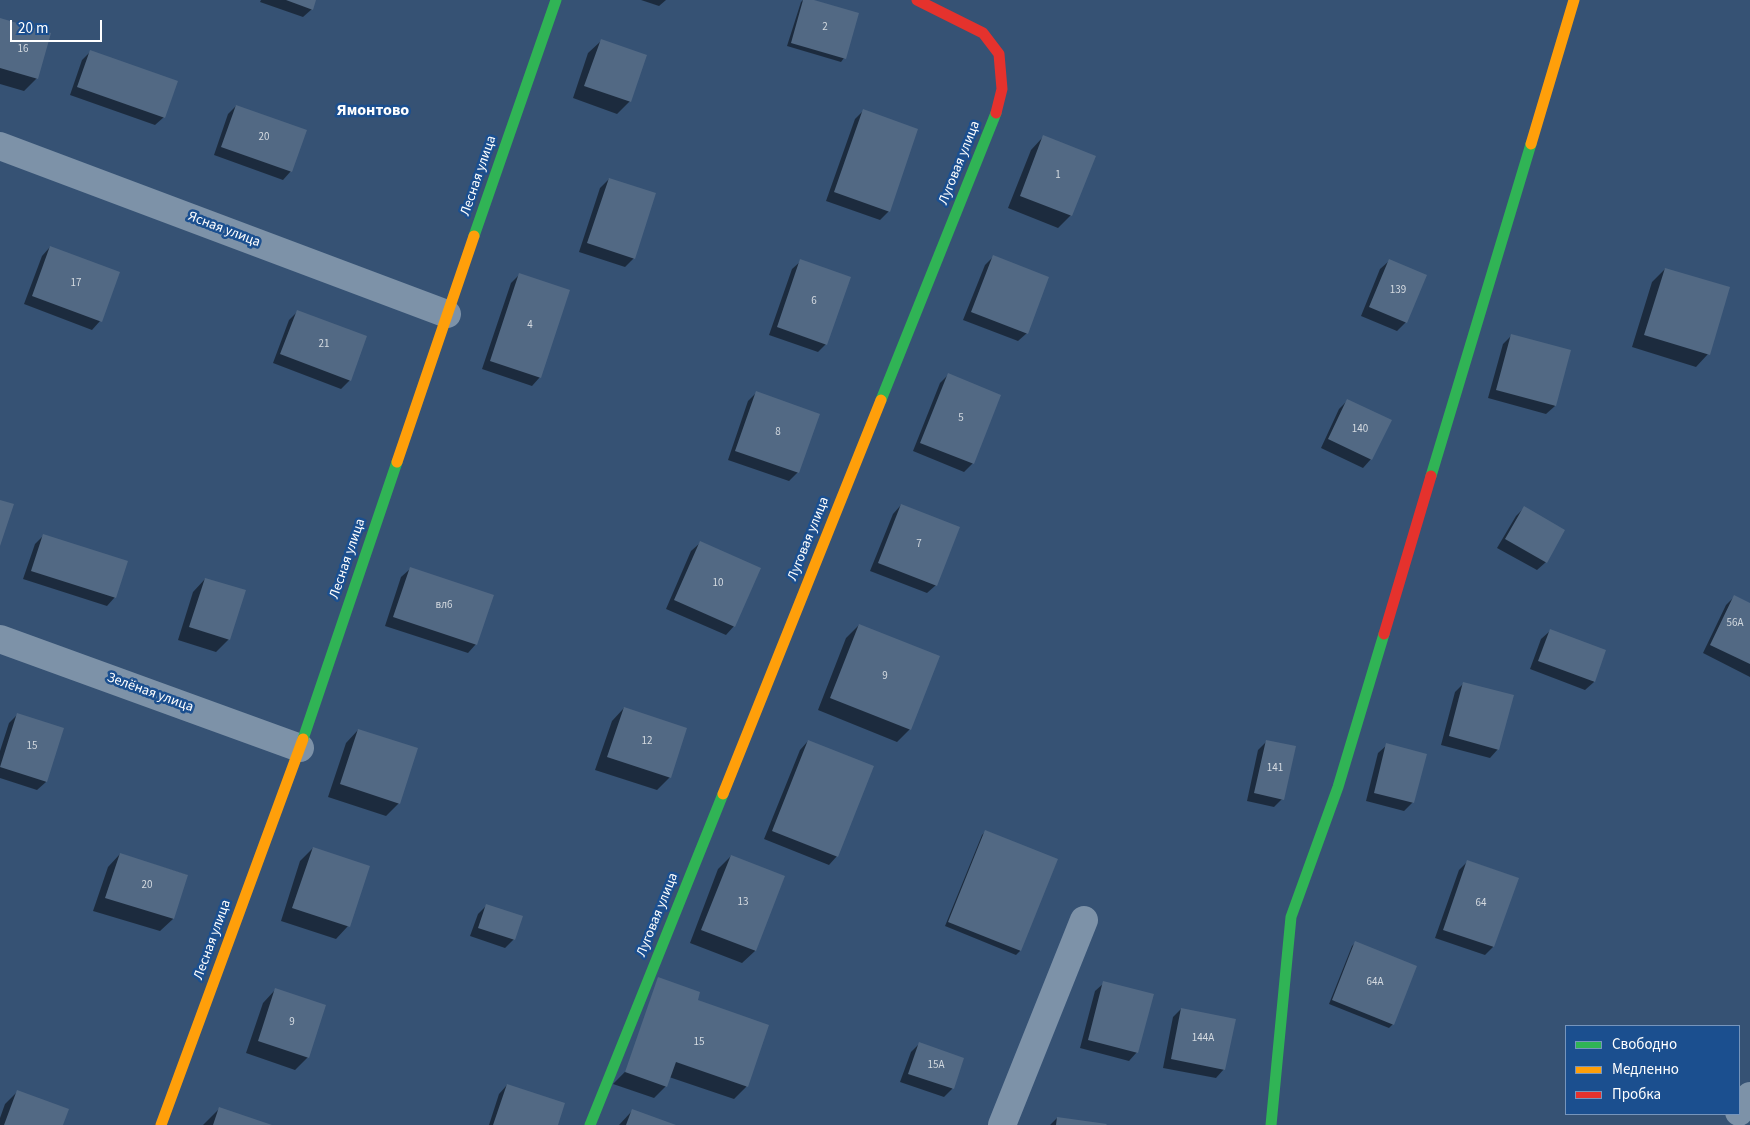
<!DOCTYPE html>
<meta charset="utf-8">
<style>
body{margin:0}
#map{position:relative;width:1750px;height:1125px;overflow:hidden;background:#365274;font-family:"Source Sans 3",sans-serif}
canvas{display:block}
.legend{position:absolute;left:1565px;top:1025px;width:175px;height:90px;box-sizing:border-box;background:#1b4f8f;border:1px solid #7695bc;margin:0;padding:6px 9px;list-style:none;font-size:15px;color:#fff}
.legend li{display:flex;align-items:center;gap:10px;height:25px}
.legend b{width:25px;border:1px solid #7695bc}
.scale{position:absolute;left:10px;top:20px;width:92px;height:22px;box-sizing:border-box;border:2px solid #fff;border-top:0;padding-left:6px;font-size:15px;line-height:18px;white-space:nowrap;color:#fff;-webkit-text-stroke:4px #1b4f8f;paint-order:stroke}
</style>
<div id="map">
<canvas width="1750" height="1125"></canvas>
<ul class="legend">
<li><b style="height:6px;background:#30b455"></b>Свободно</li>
<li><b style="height:6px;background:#ff9f0a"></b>Медленно</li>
<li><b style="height:6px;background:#e5322d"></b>Пробка</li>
</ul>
<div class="scale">20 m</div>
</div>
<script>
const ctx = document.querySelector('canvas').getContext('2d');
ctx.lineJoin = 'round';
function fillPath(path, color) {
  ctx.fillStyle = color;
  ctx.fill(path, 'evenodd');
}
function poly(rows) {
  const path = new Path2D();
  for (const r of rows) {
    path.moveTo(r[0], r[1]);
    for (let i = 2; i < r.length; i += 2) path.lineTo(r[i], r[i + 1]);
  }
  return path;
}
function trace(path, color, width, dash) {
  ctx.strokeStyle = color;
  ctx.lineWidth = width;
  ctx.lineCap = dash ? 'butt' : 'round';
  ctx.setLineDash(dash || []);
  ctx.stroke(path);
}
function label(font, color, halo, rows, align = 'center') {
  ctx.font = font + ' "Source Sans 3",sans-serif';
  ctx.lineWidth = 5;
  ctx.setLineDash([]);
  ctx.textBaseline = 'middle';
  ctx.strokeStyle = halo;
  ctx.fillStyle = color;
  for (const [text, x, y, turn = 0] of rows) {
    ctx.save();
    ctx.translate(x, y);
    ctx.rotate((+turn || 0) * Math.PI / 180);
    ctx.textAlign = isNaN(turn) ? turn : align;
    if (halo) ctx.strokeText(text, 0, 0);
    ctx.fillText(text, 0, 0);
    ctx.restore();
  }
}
fillPath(poly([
 [261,0,315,0,312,9,303,17,260,2],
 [641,0,666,0,659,6],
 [803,0,810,0,844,58,841,62,787,46,801,2],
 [0,20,37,78,24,91,0,84],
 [601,41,630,101,617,114,573,98,588,53],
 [91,51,164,117,155,125,70,95,82,60],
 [236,106,291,171,283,180,214,155,228,114],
 [863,111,889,211,880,220,826,201,855,119],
 [1043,137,1071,215,1058,228,1008,208,1031,150],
 [609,179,634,258,625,267,579,252,600,188],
 [50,247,100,321,92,330,24,304,42,256],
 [993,257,1027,333,1018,341,963,320,985,265],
 [801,261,826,344,818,352,769,335,792,269],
 [1389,261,1406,322,1397,331,1361,316,1380,269],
 [1665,269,1708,354,1696,367,1632,347,1652,282],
 [519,275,540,377,532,386,482,369,511,283],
 [298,311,350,380,341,389,273,363,289,320],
 [1512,335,1555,406,1546,414,1488,398,1503,344],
 [948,375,973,463,964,472,913,451,940,383],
 [756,393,798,472,789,481,728,460,748,401],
 [1347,401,1371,459,1363,468,1321,448,1339,409],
 [901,505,936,585,927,593,870,571,893,514],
 [1524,508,1546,562,1537,570,1497,548,1516,516],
 [43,536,115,597,107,606,23,579,35,544],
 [700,543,734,626,726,635,666,609,691,551],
 [410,569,476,644,468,653,385,626,401,577],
 [205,579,229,639,216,652,178,640,193,592],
 [1734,597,1750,605,1750,677,1703,653,1726,605],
 [859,625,910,729,897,742,818,710,846,638],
 [1550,631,1605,651,1594,682,1585,690,1530,669,1541,639],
 [1464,683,1498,749,1490,758,1441,745,1455,692],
 [624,708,670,777,657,790,595,770,612,721],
 [17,715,46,782,37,790,0,778,0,751,9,723],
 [358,730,399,803,386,816,328,797,346,743],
 [808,741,837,856,829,865,764,839,800,750],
 [1267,741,1282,799,1274,807,1247,801,1258,750],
 [1387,745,1413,802,1404,811,1366,801,1378,753],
 [986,831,1057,860,1020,951,1016,955,945,926,982,835],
 [313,848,348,926,336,939,281,921,300,861],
 [120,854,187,875,173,919,160,931,93,911,108,867],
 [731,856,784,877,755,951,742,963,690,943,718,869],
 [1468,861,1517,878,1493,947,1485,955,1435,938,1459,870],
 [486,906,514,939,505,948,470,936,478,914],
 [1356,942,1393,1024,1389,1028,1329,1004,1352,946],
 [1104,983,1137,1052,1129,1061,1080,1048,1095,991],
 [275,990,308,1057,295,1070,246,1053,263,1003],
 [696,1000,768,1026,746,1087,734,1099,669,1077,666,1086,654,1098,613,1084],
 [1181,1009,1224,1069,1216,1078,1163,1068,1173,1017],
 [919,1044,963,1059,952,1089,944,1097,900,1082,911,1052],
 [507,1085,556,1125,489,1125,499,1094],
 [18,1091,61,1125,0,1125,0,1118,5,1104],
 [219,1109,269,1125,203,1125],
 [632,1111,673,1125,619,1125],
 [1057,1118,1106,1125,1050,1125]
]), '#0007');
fillPath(poly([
 [286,0,316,0,313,10],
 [803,0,814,0,859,13,846,59,791,43],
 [0,18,51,33,38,79,0,68],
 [601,39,647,55,631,102,584,86],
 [90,50,178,81,165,118,77,87],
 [236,105,307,130,292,172,221,147],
 [863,109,918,129,890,212,834,192],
 [1043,135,1096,156,1072,216,1020,196],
 [609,178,656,193,635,259,587,243],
 [50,246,120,272,102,322,32,296],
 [993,255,1049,277,1028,334,971,312],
 [800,259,851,277,827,345,777,327],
 [1389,259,1427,275,1407,323,1369,307],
 [1665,268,1730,287,1710,355,1644,335],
 [519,273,570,290,541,378,490,361],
 [297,310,367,336,351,381,280,354],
 [1511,334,1571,350,1556,406,1496,390],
 [948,373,1001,395,974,464,920,443],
 [756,391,820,414,799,473,735,451],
 [1347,399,1392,420,1372,460,1328,439],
 [0,500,14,504,0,546],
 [901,504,960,527,937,586,878,563],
 [1524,506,1565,530,1547,563,1505,539],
 [43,534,128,561,116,598,31,571],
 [700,541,761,568,735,627,674,600],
 [410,567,494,595,477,645,393,617],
 [205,578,246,590,230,640,189,627],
 [1734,595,1750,603,1750,664,1710,645],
 [859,624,940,656,911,730,830,698],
 [1550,629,1606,650,1595,682,1538,661],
 [1463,682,1514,695,1499,750,1449,736],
 [624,707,687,728,671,778,607,757],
 [17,713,64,728,47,782,0,767],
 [358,729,418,748,400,804,340,784],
 [808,740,874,766,838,857,772,831],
 [1266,740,1296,746,1284,800,1254,793],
 [1386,743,1427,754,1414,803,1374,793],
 [985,830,1058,859,1021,951,948,922],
 [313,847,370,866,350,927,292,908],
 [120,853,188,875,174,919,105,898],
 [731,855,785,876,756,951,701,930],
 [1467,860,1519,878,1494,947,1443,930],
 [486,904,523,916,515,940,478,928],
 [1355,941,1417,966,1394,1025,1332,1000],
 [658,977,700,992,698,1000,769,1025,748,1087,676,1062,667,1087,625,1072],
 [1103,981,1154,994,1138,1053,1088,1040],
 [275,988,326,1005,309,1058,258,1041],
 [1181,1008,1236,1019,1225,1070,1171,1059],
 [919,1042,964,1058,954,1089,908,1074],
 [507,1084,565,1103,558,1125,493,1125],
 [17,1090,69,1109,63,1125,4,1125],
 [219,1107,272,1125,213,1125],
 [632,1109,676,1125,626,1125],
 [1057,1117,1107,1124,1106,1125,1056,1125]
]), '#526984');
trace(poly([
 [0,146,447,314],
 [0,639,300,748],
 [1739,1112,1750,1096],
 [1002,1125,1084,920]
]), '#7d92a8', 28);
trace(poly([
 [474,236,556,0],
 [881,400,996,113],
 [1431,476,1531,144],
 [303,739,397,462],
 [590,1125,723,794],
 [1271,1125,1291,917,1338,787,1384,634]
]), '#30b455', 11);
trace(poly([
 [1531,144,1574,0],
 [397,462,474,236],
 [723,794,881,400],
 [161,1125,303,739]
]), '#ff9f0a', 11);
trace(poly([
 [917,0,983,33,999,54,1002,89,996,113],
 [1384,634,1431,476]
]), '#e5322d', 11);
label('11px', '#d4dae0', null, [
 ["2",825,28],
 ["16",23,50],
 ["20",264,138],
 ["1",1058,176],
 ["17",76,284],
 ["139",1398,291],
 ["6",814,302],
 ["4",530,326],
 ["21",324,345],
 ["5",961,419],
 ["140",1360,430],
 ["8",778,433],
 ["7",919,545],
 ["10",718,584],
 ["вл6",444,606],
 ["56А",1735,624],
 ["9",885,677],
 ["12",647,742],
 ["15",32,747],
 ["141",1275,769],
 ["20",147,886],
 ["13",743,903],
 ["64",1481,904],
 ["64А",1375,983],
 ["9",292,1023],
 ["144А",1203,1039],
 ["15",699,1043],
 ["15А",936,1066]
]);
label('14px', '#fff', '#1b4f8f', [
 ["Луговая улица",960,163,-68],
 ["Лесная улица",479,176,-71],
 ["Ясная улица",224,230,21],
 ["Луговая улица",809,539,-68],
 ["Лесная улица",348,559,-71],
 ["Зелёная улица",150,693,20],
 ["Луговая улица",658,915,-68],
 ["Лесная улица",213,940,-70]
]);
label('bold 16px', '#fff', '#1b4f8f', [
 ["Ямонтово",373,111]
]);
</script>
